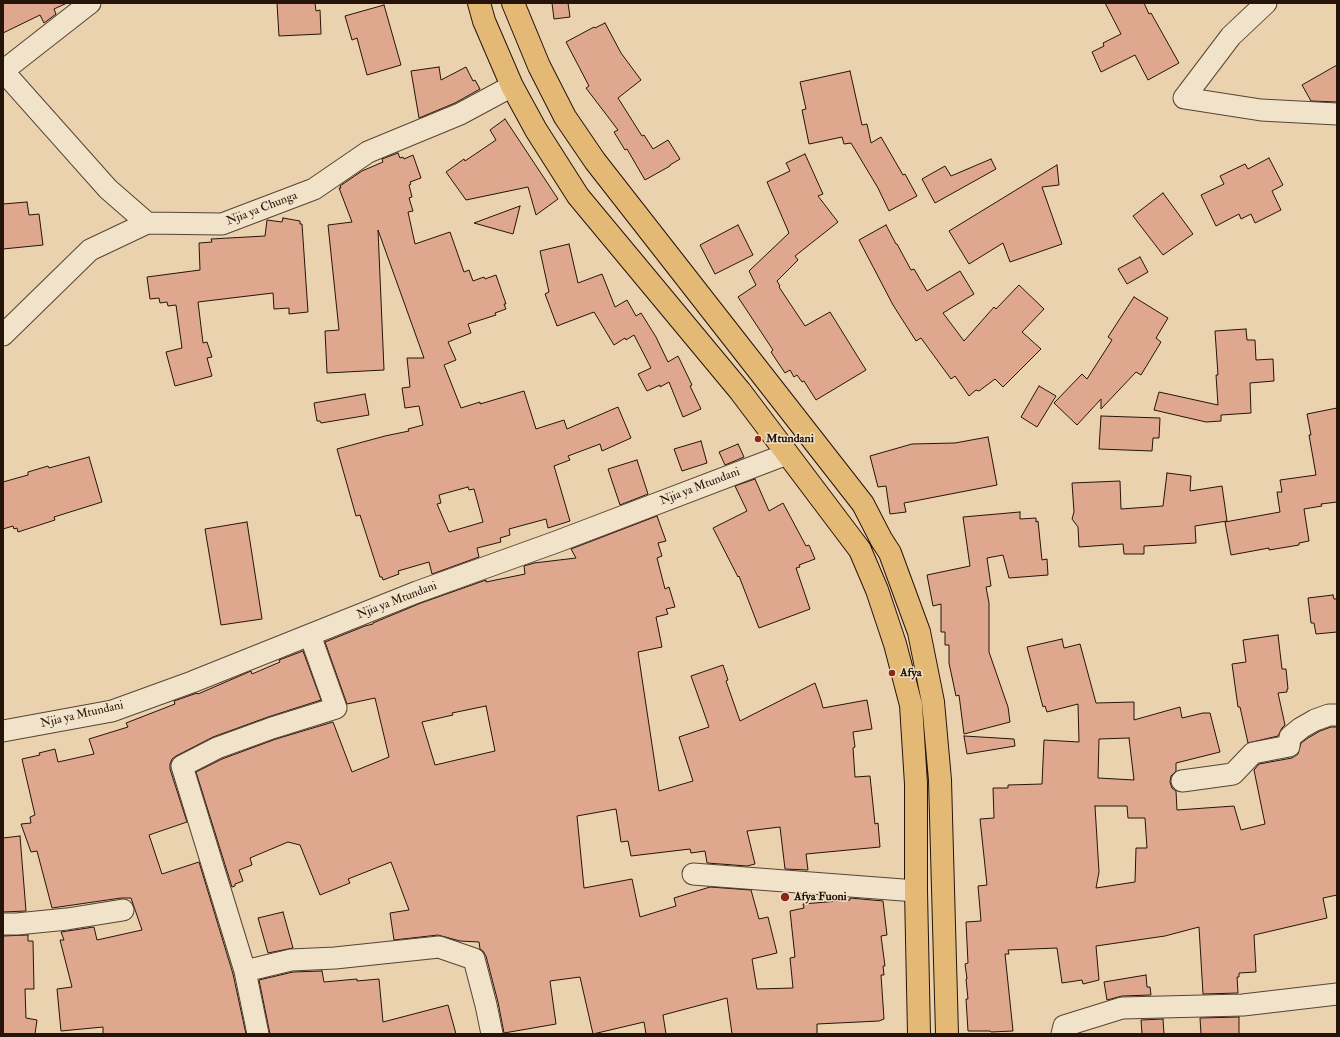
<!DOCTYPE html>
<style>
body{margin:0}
#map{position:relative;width:1340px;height:1037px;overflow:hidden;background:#e9d2ad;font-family:"IM FELL Double Pica",serif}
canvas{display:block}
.frame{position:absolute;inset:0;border:4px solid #26140a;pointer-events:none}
</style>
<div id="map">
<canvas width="1340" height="1037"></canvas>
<div class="frame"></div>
</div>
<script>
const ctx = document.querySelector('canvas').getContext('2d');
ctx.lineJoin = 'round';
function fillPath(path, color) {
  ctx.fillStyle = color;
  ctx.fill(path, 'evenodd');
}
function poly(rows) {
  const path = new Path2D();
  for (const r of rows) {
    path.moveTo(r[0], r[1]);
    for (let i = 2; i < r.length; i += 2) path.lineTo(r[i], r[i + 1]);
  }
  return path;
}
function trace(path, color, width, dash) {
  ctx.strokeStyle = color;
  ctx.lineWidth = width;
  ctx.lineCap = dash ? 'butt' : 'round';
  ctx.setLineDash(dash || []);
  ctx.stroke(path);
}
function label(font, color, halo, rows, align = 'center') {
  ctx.font = font + ' "IM FELL Double Pica",serif';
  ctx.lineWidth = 3;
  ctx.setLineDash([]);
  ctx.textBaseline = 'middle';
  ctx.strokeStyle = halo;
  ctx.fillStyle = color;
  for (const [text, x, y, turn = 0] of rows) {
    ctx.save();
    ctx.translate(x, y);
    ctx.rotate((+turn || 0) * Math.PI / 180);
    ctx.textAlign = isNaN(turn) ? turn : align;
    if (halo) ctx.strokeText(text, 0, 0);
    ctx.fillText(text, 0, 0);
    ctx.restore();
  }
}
const building = poly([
 [3,3,67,3,54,9,56,14,44,23,40,15,3,33,3,3],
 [277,3,315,3,316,11,320,10,321,34,279,36,277,3],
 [552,3,568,3,570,17,554,19,552,3],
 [1105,3,1144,3,1149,14,1151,13,1179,63,1148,80,1135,55,1101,72,1092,52,1104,46,1103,43,1121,34,1105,3],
 [384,5,401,65,367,75,357,38,352,40,345,16,384,5],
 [605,23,621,53,641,80,618,98,642,136,644,135,653,149,668,140,680,159,670,165,670,166,645,180,627,149,625,150,614,132,618,130,586,88,589,86,566,42,594,27,595,28,605,23],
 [1337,65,1337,102,1311,101,1302,85,1337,65],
 [439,67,441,80,466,67,473,81,475,80,480,89,455,103,419,118,411,71,439,67],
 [850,71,862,125,867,124,871,143,881,137,903,175,905,174,917,196,889,211,878,188,851,143,844,144,842,137,809,144,802,110,806,109,800,82,850,71],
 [505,119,558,199,536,215,528,187,466,200,446,172,464,159,465,161,496,140,490,130,505,119],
 [398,153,400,158,403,157,404,159,413,155,421,178,410,182,411,184,409,185,412,197,409,198,413,211,408,212,415,244,450,232,464,272,469,270,473,281,484,277,485,279,496,275,506,304,504,304,506,309,495,313,496,315,468,324,471,333,448,342,456,360,444,365,461,408,480,402,480,404,524,391,536,429,564,420,567,429,618,407,631,438,602,451,600,444,568,456,570,460,554,466,570,521,548,528,546,519,509,529,510,535,500,538,501,542,477,548,479,557,432,574,429,562,398,571,399,574,383,580,382,577,380,577,360,515,356,516,337,449,385,436,409,431,408,429,423,425,419,406,405,408,402,388,410,387,407,358,424,358,378,230,384,370,327,373,325,331,339,330,328,225,352,222,339,188,341,188,340,186,362,171,383,162,382,159,398,153],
 [468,487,469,490,474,489,483,522,449,532,437,504,441,503,439,495,468,487],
 [805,154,823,194,818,196,838,222,795,256,798,260,777,281,780,286,779,287,805,326,830,312,866,370,816,400,804,381,802,382,797,375,794,377,790,370,785,373,771,352,773,350,738,297,756,285,749,271,789,233,767,182,790,171,786,163,805,154],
 [1269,158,1283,185,1272,191,1281,210,1255,223,1251,214,1241,219,1239,214,1216,226,1201,195,1224,184,1220,176,1245,164,1248,169,1269,158],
 [991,159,996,169,935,203,922,179,945,166,951,176,991,159],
 [1057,165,1059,185,1042,187,1062,244,1010,262,1003,243,969,264,949,231,1057,165],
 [1163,193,1193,234,1163,255,1133,216,1163,193],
 [27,202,29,215,39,214,43,245,3,249,3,204,27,202],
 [520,206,513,234,474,223,520,206],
 [283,218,300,221,300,224,302,224,308,312,289,314,289,308,274,309,273,293,198,302,203,343,207,342,212,357,207,358,212,376,175,386,166,352,182,348,176,305,168,306,167,302,160,303,159,298,150,299,147,277,200,270,199,243,212,242,211,239,265,236,267,220,282,222,283,218],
 [738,225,753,255,715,274,700,245,738,225],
 [886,225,896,244,897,244,911,270,914,269,927,291,960,271,974,294,943,313,964,341,994,307,996,309,1019,285,1044,309,1022,332,1041,349,1003,387,995,379,979,391,976,390,969,396,955,376,951,379,921,338,916,341,893,305,859,240,886,225],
 [569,244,578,283,602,274,615,307,627,300,636,316,641,313,656,337,668,362,678,356,692,385,690,386,701,409,683,417,669,382,660,387,660,385,647,391,638,374,651,368,634,335,626,340,625,338,614,345,594,312,557,326,545,294,549,292,540,251,569,244],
 [1140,257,1148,272,1127,284,1118,269,1140,257],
 [1134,297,1168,318,1156,338,1161,342,1141,375,1136,372,1101,409,1101,399,1077,425,1054,403,1082,374,1087,379,1112,340,1108,337,1134,297],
 [1246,329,1247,340,1255,340,1256,360,1273,359,1274,381,1250,383,1251,413,1221,415,1221,421,1206,422,1154,410,1159,392,1218,405,1216,375,1218,375,1215,331,1246,329],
 [1039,386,1056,396,1037,427,1021,417,1039,386],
 [365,394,369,415,321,423,320,421,317,421,314,403,365,394],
 [1337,408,1337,502,1321,504,1322,506,1304,509,1309,541,1299,543,1299,545,1269,550,1269,548,1231,555,1225,522,1280,512,1277,492,1282,492,1280,480,1316,475,1309,435,1311,435,1307,414,1337,408],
 [1101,416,1160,418,1159,438,1153,438,1152,451,1099,449,1101,416],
 [988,437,997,485,904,503,906,512,890,514,886,486,878,487,870,456,912,444,955,443,988,437],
 [701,441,707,463,682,471,674,449,701,441],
 [738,444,744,457,725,465,719,452,738,444],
 [89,457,102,502,54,517,55,520,18,532,17,528,14,529,13,526,3,529,3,482,28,475,28,472,48,466,49,468,89,457],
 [637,460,648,494,620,505,608,469,637,460],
 [1167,473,1191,476,1190,491,1222,486,1227,521,1195,526,1196,543,1144,546,1144,554,1124,554,1123,544,1079,547,1078,527,1072,519,1074,512,1072,483,1120,481,1121,509,1163,506,1167,473],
 [755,479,769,511,783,503,806,546,809,545,815,559,799,565,800,567,796,568,810,609,759,628,739,576,738,577,713,528,747,511,735,486,755,479],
 [1020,512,1020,519,1036,518,1036,522,1038,521,1042,560,1047,559,1048,575,1009,578,1003,555,987,558,991,586,986,587,989,603,989,652,1008,707,1010,722,964,734,959,695,956,696,949,663,949,645,945,645,945,632,941,632,941,604,933,606,927,575,970,566,963,517,1020,512],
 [657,516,666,541,658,543,662,556,657,558,665,589,669,587,675,607,666,609,668,614,656,617,662,647,638,652,659,791,693,781,679,737,709,727,691,676,723,665,728,680,726,681,740,721,815,683,821,700,823,708,867,700,872,729,853,732,855,747,853,748,855,777,870,776,875,824,878,823,880,847,806,854,808,870,785,869,780,827,747,831,755,864,747,866,707,863,705,851,691,853,690,849,631,856,628,841,621,842,616,809,577,816,584,888,632,879,640,917,676,906,674,898,710,887,751,890,759,919,768,917,777,953,752,959,757,989,793,988,790,958,795,957,790,911,804,908,803,904,850,900,850,898,883,901,887,935,881,936,885,966,883,966,884,975,881,975,884,1019,879,1021,817,1024,817,1034,732,1034,727,998,663,1015,666,1034,646,1034,644,1022,593,1034,580,977,550,981,556,1024,504,1033,498,1002,486,956,483,951,480,949,479,942,460,941,438,935,394,940,390,913,409,910,391,862,348,879,350,883,320,895,300,845,288,842,250,858,252,865,239,870,243,881,235,884,235,886,232,887,196,772,222,759,276,739,333,722,352,772,389,757,375,698,347,704,325,642,365,626,373,624,373,623,421,603,486,580,486,582,525,574,524,566,534,563,576,558,571,549,657,516],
 [486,706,495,751,435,765,422,722,453,715,452,713,486,706],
 [247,522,262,619,221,625,205,529,247,522],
 [1333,595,1334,599,1337,599,1337,632,1316,634,1314,623,1311,623,1308,598,1333,595],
 [1278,635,1282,669,1286,669,1288,689,1287,689,1287,692,1278,693,1285,725,1282,728,1278,736,1248,743,1240,707,1238,707,1232,664,1246,662,1243,640,1278,635],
 [1062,639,1064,648,1080,644,1096,703,1134,702,1134,720,1180,707,1182,718,1203,713,1210,713,1220,752,1176,763,1176,771,1171,776,1170,782,1172,788,1176,791,1177,810,1234,806,1241,830,1265,824,1254,770,1259,764,1292,758,1298,754,1301,743,1308,738,1320,731,1331,727,1337,727,1337,895,1323,898,1327,918,1254,935,1256,972,1239,973,1239,977,1237,977,1238,993,1203,994,1199,927,1165,936,1096,946,1099,980,1083,984,1082,980,1062,983,1057,948,1008,950,1009,954,1005,954,1013,1031,991,1032,990,1031,968,1031,966,999,968,999,966,979,967,979,965,964,968,963,966,922,981,921,978,886,987,885,980,819,994,818,993,788,1008,788,1008,785,1042,784,1044,740,1079,742,1078,704,1047,712,1045,706,1043,707,1027,647,1062,639],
 [1129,738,1134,780,1098,778,1099,739,1129,738],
 [1095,806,1127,806,1128,818,1145,818,1147,848,1136,848,1135,882,1096,888,1099,872,1095,806],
 [303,651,321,700,268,717,213,737,176,756,172,759,170,764,170,769,187,822,149,835,162,874,199,862,233,974,246,1034,103,1034,103,1027,61,1031,57,989,72,987,60,940,64,940,61,932,94,927,97,940,142,930,131,898,121,898,52,908,37,851,31,852,21,824,31,823,30,817,35,815,22,759,40,755,39,753,55,749,58,762,94,754,89,739,128,727,126,723,175,704,174,701,197,693,198,694,251,671,252,674,280,662,279,660,303,651],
 [964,736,1014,739,1015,746,967,754,964,736],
 [20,836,26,911,3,912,3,838,20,836],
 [283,912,293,948,268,953,258,918,283,912],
 [28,935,28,941,33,941,34,989,25,989,26,1018,37,1020,35,1034,3,1034,3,936,28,935],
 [322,971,324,982,357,979,357,981,379,979,383,1022,448,1005,456,1034,270,1034,259,980,293,972,322,971],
 [1146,975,1147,987,1150,987,1151,995,1122,996,1107,1000,1104,982,1146,975],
 [1239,1017,1239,1034,1201,1034,1200,1018,1239,1017],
 [1163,1019,1164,1034,1142,1034,1141,1020,1163,1019]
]);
fillPath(building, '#e0a78f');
trace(building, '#26140a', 1);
const minor = poly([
 [1266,3,1231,36,1184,98,1261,110,1337,114],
 [3,71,108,189,147,223,222,224,314,189,368,152,460,114,512,86],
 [3,71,90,3],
 [3,335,90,250,147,223],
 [3,731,112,711,192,682,417,592,556,542,787,454],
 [1182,781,1233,774,1253,753,1289,746,1290,737,1301,728,1315,720,1329,715,1337,715],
 [693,874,916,891],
 [3,924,17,924,67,919,123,910],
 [245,971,291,960,335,958,439,947,474,959,486,1005,492,1034],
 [258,1034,245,971,182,766,217,748,272,728,336,708,310,635],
 [1062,1034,1064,1026,1122,1008,1243,1005,1337,994]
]);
const major = poly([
 [479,3,484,21,512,86,536,130,578,196,740,391,860,550,877,590,895,644,911,705,916,784,916,891,919,1034],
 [513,3,539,66,565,117,595,161,863,504,881,539,890,553,919,632,933,702,940,780,947,1034]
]);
trace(minor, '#574433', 23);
trace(major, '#26140a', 24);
trace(minor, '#f1e2ca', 21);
trace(major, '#e4b976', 22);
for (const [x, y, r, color] of [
 [758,439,4,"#8f2418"],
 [892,673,4,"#8f2418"],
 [785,897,5,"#8f2418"]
]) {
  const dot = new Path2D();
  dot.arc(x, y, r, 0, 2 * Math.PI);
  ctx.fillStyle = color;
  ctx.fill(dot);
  trace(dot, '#f1e2ca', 1.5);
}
label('12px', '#26140a', '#f1e2ca', [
 ["Njia ya Chunga",262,209,-21],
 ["Njia ya Mtundani",700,487,-21],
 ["Njia ya Mtundani",397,601,-21],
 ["Njia ya Mtundani",82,715,-13]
]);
label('bold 12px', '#26140a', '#f1e2ca', [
 ["Mtundani",766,439],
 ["Afya",900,673],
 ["Afya Fuoni",794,897]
], 'left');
</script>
